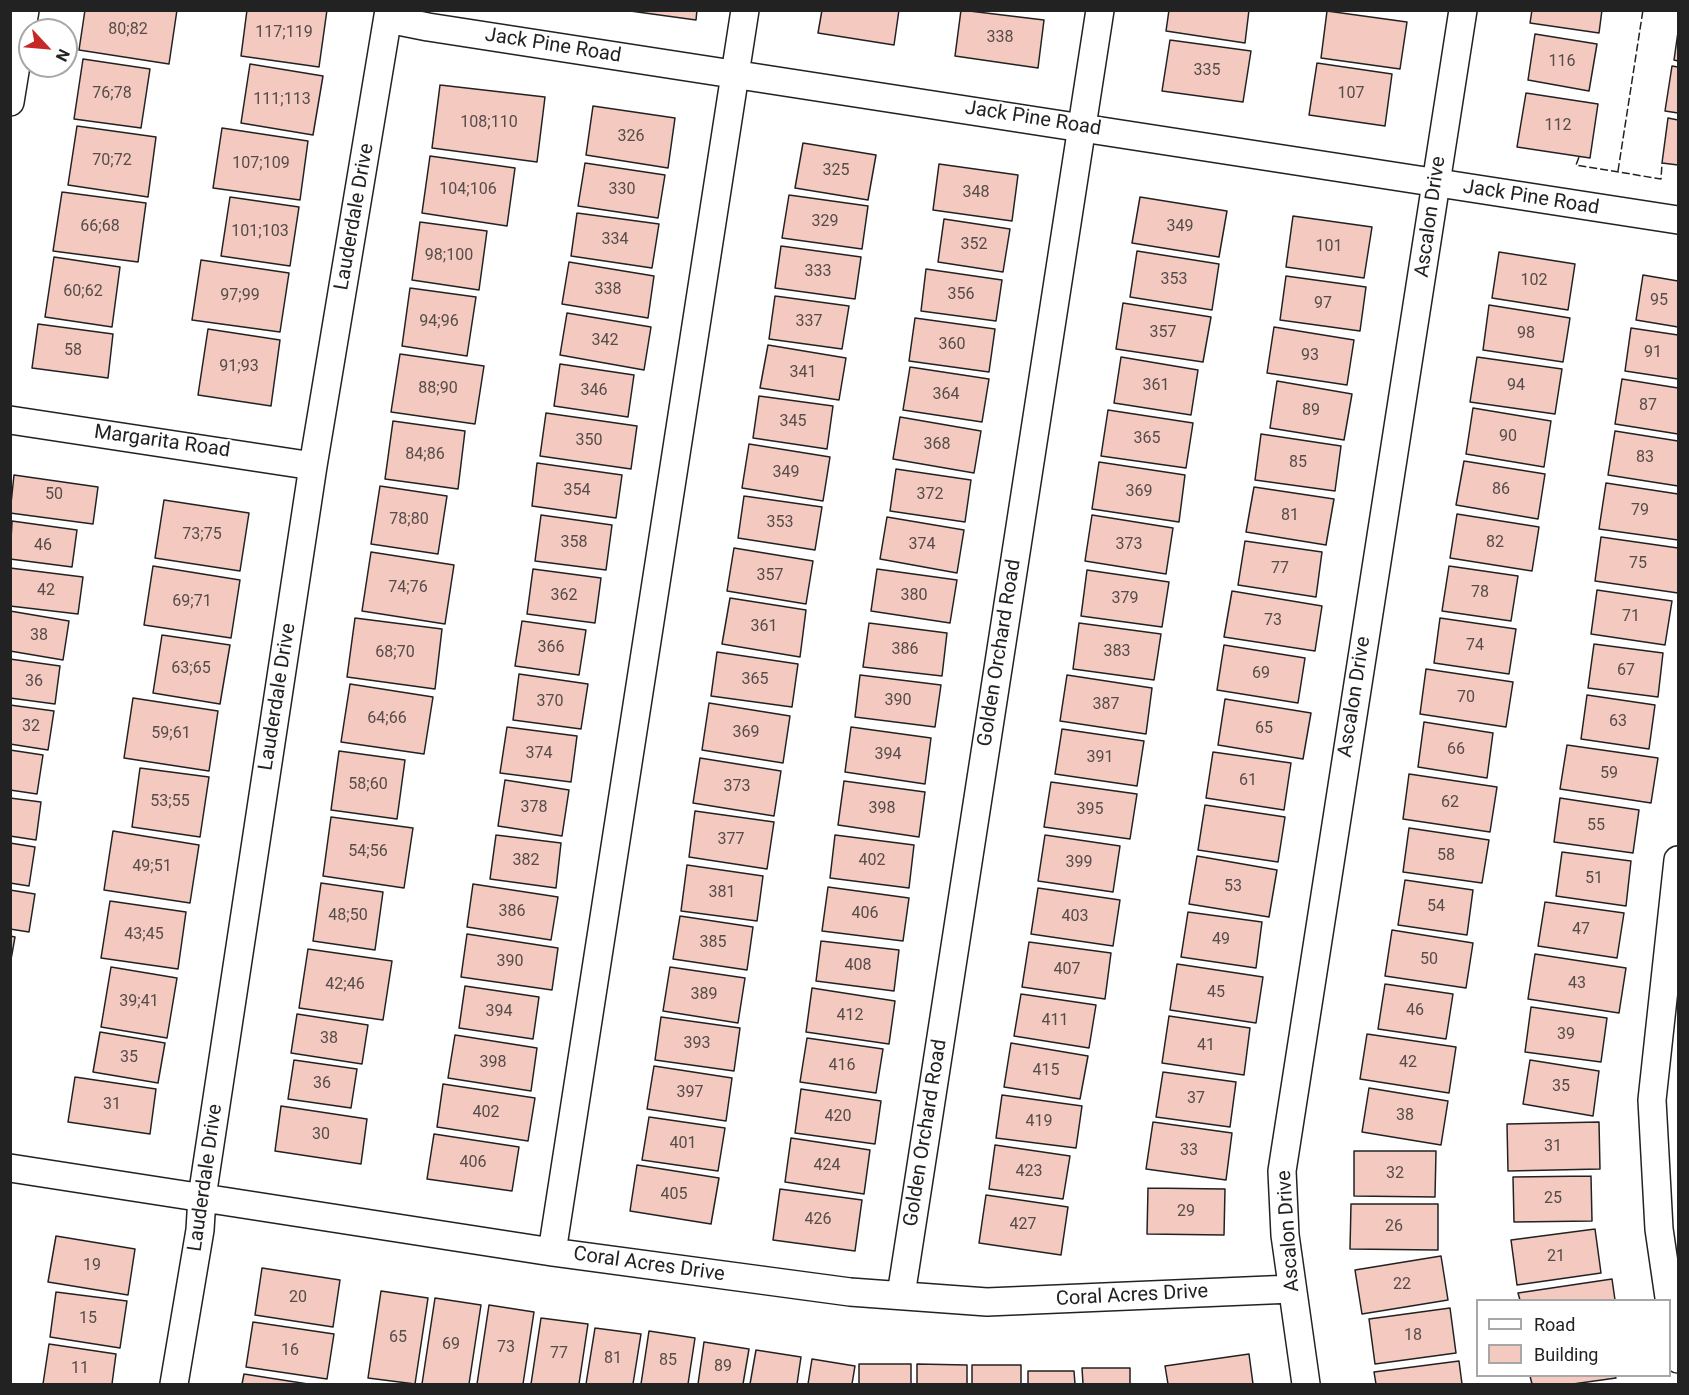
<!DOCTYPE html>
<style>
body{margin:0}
#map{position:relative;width:1689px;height:1395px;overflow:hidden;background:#fff;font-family:Roboto,sans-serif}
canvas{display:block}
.frame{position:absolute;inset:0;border:12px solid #222;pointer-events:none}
.legend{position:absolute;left:1476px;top:1299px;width:195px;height:78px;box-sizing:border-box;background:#fff;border:2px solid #a7a7a7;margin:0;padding:8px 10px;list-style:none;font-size:18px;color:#222}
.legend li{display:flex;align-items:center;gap:12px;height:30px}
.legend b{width:30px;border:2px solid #a7a7a7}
.north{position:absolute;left:18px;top:18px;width:60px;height:60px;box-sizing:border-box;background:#fff;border:2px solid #a7a7a7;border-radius:50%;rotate:116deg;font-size:16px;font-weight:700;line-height:24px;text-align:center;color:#222}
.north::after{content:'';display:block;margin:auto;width:21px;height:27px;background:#c62828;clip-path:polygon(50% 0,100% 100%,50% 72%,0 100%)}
</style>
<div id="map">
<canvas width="1689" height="1395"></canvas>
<div class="frame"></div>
<ul class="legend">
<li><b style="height:8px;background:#fff"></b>Road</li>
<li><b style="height:16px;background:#f3c9c0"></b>Building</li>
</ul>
<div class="north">N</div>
</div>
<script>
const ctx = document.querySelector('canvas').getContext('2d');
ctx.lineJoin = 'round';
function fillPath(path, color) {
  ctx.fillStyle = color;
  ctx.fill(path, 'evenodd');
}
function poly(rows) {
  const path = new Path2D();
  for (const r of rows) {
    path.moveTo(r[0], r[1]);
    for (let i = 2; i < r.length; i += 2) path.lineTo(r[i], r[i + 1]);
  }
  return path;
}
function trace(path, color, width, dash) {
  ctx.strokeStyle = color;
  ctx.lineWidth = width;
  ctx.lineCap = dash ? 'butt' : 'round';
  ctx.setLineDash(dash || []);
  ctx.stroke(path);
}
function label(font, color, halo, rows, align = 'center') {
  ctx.font = font + ' Roboto,sans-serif';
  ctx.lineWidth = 4.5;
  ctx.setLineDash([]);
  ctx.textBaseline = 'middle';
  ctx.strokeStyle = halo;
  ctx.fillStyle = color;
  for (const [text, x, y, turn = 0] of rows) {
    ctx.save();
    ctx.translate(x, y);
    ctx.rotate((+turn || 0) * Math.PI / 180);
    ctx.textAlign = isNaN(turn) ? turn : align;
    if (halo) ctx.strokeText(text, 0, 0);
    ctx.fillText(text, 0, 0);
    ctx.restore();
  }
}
const building = poly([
 [85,10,177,10,169,64,79,50,85,10],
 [247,10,327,10,319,67,241,56,247,10],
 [623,10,697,10,696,20,623,10],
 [822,10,899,10,894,45,818,33,822,10],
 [961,10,1044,20,1038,68,955,56,961,10],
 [1169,10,1249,10,1245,43,1166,31,1169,10],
 [1532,10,1602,10,1599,33,1530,23,1532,10],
 [1327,11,1407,22,1400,69,1321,58,1327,11],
 [1678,32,1678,61,1674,60,1678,32],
 [1535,34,1597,44,1589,91,1528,80,1535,34],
 [1170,40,1251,51,1243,102,1162,91,1170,40],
 [83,59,150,69,141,128,74,119,83,59],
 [1317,63,1392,74,1385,126,1309,115,1317,63],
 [250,64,323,76,313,135,241,123,250,64],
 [1672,66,1678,67,1678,113,1665,111,1672,66],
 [440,85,545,97,537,162,432,148,440,85],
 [1526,93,1598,104,1590,158,1517,147,1526,93],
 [593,106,675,118,668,168,586,155,593,106],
 [1668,118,1678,120,1678,165,1662,163,1668,118],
 [77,126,156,137,148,197,68,185,77,126],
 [222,128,308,141,300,200,213,188,222,128],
 [803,143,876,155,868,200,795,188,803,143],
 [430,156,515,168,507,226,422,213,430,156],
 [585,163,665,175,658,218,578,206,585,163],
 [939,164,1018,175,1012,221,933,210,939,164],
 [62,192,146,203,138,262,53,251,62,192],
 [789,195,868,206,862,249,782,238,789,195],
 [230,197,299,207,290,266,221,256,230,197],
 [1140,197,1227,211,1219,257,1132,243,1140,197],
 [577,213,659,224,652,268,571,256,577,213],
 [1293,216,1372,227,1364,278,1286,267,1293,216],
 [944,219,1010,229,1003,272,938,262,944,219],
 [420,222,487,231,479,290,412,280,420,222],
 [781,246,861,257,855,299,775,288,781,246],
 [1137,251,1219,264,1212,310,1130,297,1137,251],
 [1499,252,1575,264,1568,310,1492,298,1499,252],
 [54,257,120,267,112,327,45,317,54,257],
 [201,260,289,273,280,332,192,320,201,260],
 [569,262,654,276,648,318,562,304,569,262],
 [926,269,1002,280,996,321,921,311,926,269],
 [1643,275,1678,281,1678,327,1636,320,1643,275],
 [1286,276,1366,287,1360,331,1280,320,1286,276],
 [410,288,476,297,467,356,402,346,410,288],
 [775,296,849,306,842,349,769,339,775,296],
 [1123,303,1211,317,1203,362,1116,349,1123,303],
 [1489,305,1570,318,1563,362,1483,350,1489,305],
 [567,313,651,327,644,370,560,355,567,313],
 [915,318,995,329,989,372,909,361,915,318],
 [38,324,113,334,108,378,32,368,38,324],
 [1274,327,1354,340,1347,385,1267,373,1274,327],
 [1631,328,1678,335,1678,379,1625,371,1631,328],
 [208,329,280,340,271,406,198,395,208,329],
 [768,345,846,358,839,400,760,388,768,345],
 [400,354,484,366,475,424,391,412,400,354],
 [1121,357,1198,370,1191,415,1114,403,1121,357],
 [1477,357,1562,369,1555,414,1470,402,1477,357],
 [560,364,634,375,628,417,554,406,560,364],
 [910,367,989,379,982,422,903,410,910,367],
 [1622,379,1678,388,1678,434,1615,424,1622,379],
 [1277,381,1352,394,1344,440,1270,428,1277,381],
 [759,396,833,406,827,449,753,438,759,396],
 [1473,408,1551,421,1544,467,1466,454,1473,408],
 [1108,410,1193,423,1186,468,1101,456,1108,410],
 [546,413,637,426,631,469,540,456,546,413],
 [900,417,981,431,974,473,893,459,900,417],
 [393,421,465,431,458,489,385,479,393,421],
 [1615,431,1678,441,1678,486,1608,475,1615,431],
 [1261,434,1341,446,1335,491,1255,480,1261,434],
 [749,444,830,457,823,501,742,488,749,444],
 [1464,461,1545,474,1538,519,1456,505,1464,461],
 [1099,462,1185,475,1179,522,1092,509,1099,462],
 [537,463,622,475,616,518,532,506,537,463],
 [896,469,971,480,965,522,890,511,896,469],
 [14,475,98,487,93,524,10,513,14,475],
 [1606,483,1678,494,1678,540,1599,529,1606,483],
 [380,486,447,496,438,554,371,544,380,486],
 [1254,487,1334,499,1326,545,1246,532,1254,487],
 [744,496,822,507,815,550,738,538,744,496],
 [164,500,249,513,240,571,155,558,164,500],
 [1457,514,1539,527,1532,571,1450,558,1457,514],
 [541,515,612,525,606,570,535,561,541,515],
 [1092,515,1173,528,1166,574,1085,561,1092,515],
 [887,517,964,530,957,573,880,559,887,517],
 [12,521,77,530,72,567,10,559,12,521],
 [1601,537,1678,548,1678,593,1595,581,1601,537],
 [1245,541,1322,552,1316,597,1238,585,1245,541],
 [734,548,813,561,806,604,727,591,734,548],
 [371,552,454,565,445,624,362,611,371,552],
 [153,566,240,580,231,638,144,625,153,566],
 [1449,566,1518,576,1511,621,1442,611,1449,566],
 [10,568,83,577,78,614,10,606,10,568],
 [533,569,601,578,595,623,527,614,533,569],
 [877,569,957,580,950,623,871,611,877,569],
 [1087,570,1169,582,1162,627,1081,616,1087,570],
 [1597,590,1672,601,1665,645,1591,634,1597,590],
 [1232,591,1322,606,1315,651,1224,637,1232,591],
 [730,598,806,610,800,657,722,644,730,598],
 [10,611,69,621,63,660,10,651,10,611],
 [355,618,442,629,435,689,347,677,355,618],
 [1440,618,1516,629,1509,674,1434,663,1440,618],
 [522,621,586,630,579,675,515,666,522,621],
 [869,623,947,633,942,676,863,667,869,623],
 [1079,623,1161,634,1154,680,1073,669,1079,623],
 [162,635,230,645,220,704,153,693,162,635],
 [1594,644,1663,653,1658,697,1588,688,1594,644],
 [1224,645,1305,658,1298,703,1217,690,1224,645],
 [717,652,798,664,792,707,711,696,717,652],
 [10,659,60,666,55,704,10,698,10,659],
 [1426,669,1513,682,1506,727,1420,714,1426,669],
 [519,674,588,684,581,729,513,720,519,674],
 [860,675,941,685,935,727,855,717,860,675],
 [1067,675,1152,688,1146,734,1060,721,1067,675],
 [350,684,433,697,424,754,341,742,350,684],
 [1587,695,1655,705,1649,749,1581,739,1587,695],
 [133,698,218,711,209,771,124,758,133,698],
 [1225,699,1311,713,1303,759,1218,745,1225,699],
 [709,703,790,716,783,763,702,750,709,703],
 [10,705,54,711,48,750,10,744,10,705],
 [1424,722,1493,733,1487,778,1418,767,1424,722],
 [507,727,577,736,571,782,500,773,507,727],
 [851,727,931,738,925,784,845,772,851,727],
 [1062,729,1144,741,1137,786,1055,774,1062,729],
 [1567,745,1658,758,1651,803,1560,789,1567,745],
 [10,750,43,755,37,794,10,790,10,750],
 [339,751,405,760,397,819,331,810,339,751],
 [1213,752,1291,763,1284,810,1206,798,1213,752],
 [700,758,781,771,774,816,693,803,700,758],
 [140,768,209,777,200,837,132,827,140,768],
 [1409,774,1497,787,1490,832,1403,819,1409,774],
 [505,780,569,790,562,836,498,826,505,780],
 [844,781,925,792,919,837,838,825,844,781],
 [1051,782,1137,794,1130,839,1044,827,1051,782],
 [10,798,41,802,36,840,10,836,10,798],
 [1560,798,1639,810,1633,853,1554,842,1560,798],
 [1205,805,1285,817,1278,862,1198,850,1205,805],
 [695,811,774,822,767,869,689,857,695,811],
 [331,817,413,828,404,888,323,876,331,817],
 [1409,828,1489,840,1482,883,1403,872,1409,828],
 [113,831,199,845,190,903,104,890,113,831],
 [496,835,561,843,556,888,490,879,496,835],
 [835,835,914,845,909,888,830,878,835,835],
 [1045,835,1120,846,1113,892,1038,881,1045,835],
 [10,843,35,847,29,886,10,883,10,843],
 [1562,852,1631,861,1626,906,1556,896,1562,852],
 [1197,856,1277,870,1269,917,1189,904,1197,856],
 [687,865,763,876,757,921,681,911,687,865],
 [1405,880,1473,890,1467,935,1398,925,1405,880],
 [321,883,383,892,375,950,313,941,321,883],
 [473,884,558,897,551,940,467,927,473,884],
 [828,887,909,898,903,941,822,931,828,887],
 [1038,888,1120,900,1113,946,1031,934,1038,888],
 [10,890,35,894,29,932,10,929,10,890],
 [110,901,186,912,178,969,101,958,110,901],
 [1545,902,1624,913,1617,958,1538,946,1545,902],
 [1188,912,1262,922,1256,968,1181,957,1188,912],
 [680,916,753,927,747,970,673,959,680,916],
 [1392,930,1473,943,1466,988,1385,976,1392,930],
 [467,934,558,948,552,990,461,977,467,934],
 [10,936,15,937,10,965,10,936],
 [821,941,899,950,894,991,816,981,821,941],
 [1029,942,1111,953,1105,999,1022,987,1029,942],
 [308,949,392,961,383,1020,299,1008,308,949],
 [1535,954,1626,968,1619,1013,1528,999,1535,954],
 [1177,964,1263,977,1256,1023,1170,1010,1177,964],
 [111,967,177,978,167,1038,101,1027,111,967],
 [670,967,745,978,738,1023,663,1011,670,967],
 [1385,984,1453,994,1446,1039,1378,1029,1385,984],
 [465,986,539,997,533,1039,459,1028,465,986],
 [812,988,895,1001,889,1044,806,1032,812,988],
 [1021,994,1096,1005,1089,1048,1014,1036,1021,994],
 [1531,1007,1607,1018,1601,1062,1525,1052,1531,1007],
 [297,1014,368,1025,362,1064,291,1053,297,1014],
 [1169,1016,1250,1028,1244,1075,1162,1063,1169,1016],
 [661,1017,740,1028,734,1071,655,1060,661,1017],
 [100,1032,165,1043,158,1083,93,1072,100,1032],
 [1367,1034,1456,1047,1449,1093,1360,1079,1367,1034],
 [455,1035,537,1048,531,1091,448,1078,455,1035],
 [807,1038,883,1049,876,1093,800,1082,807,1038],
 [1011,1043,1088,1056,1080,1099,1004,1087,1011,1043],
 [294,1060,357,1069,351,1108,288,1099,294,1060],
 [1530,1060,1599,1071,1593,1116,1523,1104,1530,1060],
 [654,1066,732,1078,726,1121,647,1109,654,1066],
 [1163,1072,1236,1082,1230,1127,1156,1117,1163,1072],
 [75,1077,156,1089,150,1134,68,1122,75,1077],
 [443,1084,535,1098,528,1141,437,1127,443,1084],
 [1369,1088,1448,1101,1441,1145,1362,1132,1369,1088],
 [801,1089,881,1101,875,1144,795,1133,801,1089],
 [1002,1095,1082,1106,1076,1148,996,1138,1002,1095],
 [281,1106,367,1119,361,1164,275,1151,281,1106],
 [649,1117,725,1128,718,1171,642,1160,649,1117],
 [1153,1122,1232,1133,1226,1180,1146,1169,1153,1122],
 [1599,1122,1600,1169,1508,1171,1507,1124,1599,1122],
 [434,1134,519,1147,512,1191,427,1179,434,1134],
 [791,1138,870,1150,864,1194,785,1182,791,1138],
 [995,1145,1070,1156,1063,1199,989,1189,995,1145],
 [1354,1151,1436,1151,1435,1197,1354,1196,1354,1151],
 [637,1165,719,1178,711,1224,630,1211,637,1165],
 [1591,1176,1592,1221,1514,1222,1513,1177,1591,1176],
 [1148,1188,1225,1189,1224,1235,1147,1234,1148,1188],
 [780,1189,862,1200,855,1251,773,1240,780,1189],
 [986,1195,1068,1207,1061,1255,979,1243,986,1195],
 [1351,1204,1438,1204,1438,1250,1350,1249,1351,1204],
 [1595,1229,1601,1273,1517,1285,1511,1240,1595,1229],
 [56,1236,135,1249,128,1295,48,1282,56,1236],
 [1441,1256,1448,1300,1362,1314,1355,1270,1441,1256],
 [262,1268,340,1280,333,1327,255,1315,262,1268],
 [1612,1279,1615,1300,1520,1300,1518,1293,1612,1279],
 [381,1291,428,1298,415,1384,368,1378,381,1291],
 [56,1292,127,1301,120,1348,50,1337,56,1292],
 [435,1298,481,1305,469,1384,422,1384,435,1298],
 [489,1305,534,1312,523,1384,477,1384,489,1305],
 [1450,1308,1456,1353,1375,1364,1369,1319,1450,1308],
 [541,1318,588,1324,579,1384,531,1384,541,1318],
 [253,1322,334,1334,327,1379,246,1367,253,1322],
 [595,1328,641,1334,633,1384,586,1384,595,1328],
 [649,1331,695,1338,688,1384,641,1384,649,1331],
 [704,1342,749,1349,743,1384,698,1384,704,1342],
 [49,1344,116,1354,112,1384,43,1384,49,1344],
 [756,1350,801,1357,797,1384,750,1384,756,1350],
 [1249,1354,1253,1384,1168,1384,1165,1366,1249,1354],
 [812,1359,855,1366,852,1384,808,1384,812,1359],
 [1459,1361,1462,1384,1376,1384,1374,1372,1459,1361],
 [859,1364,911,1364,911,1384,859,1384,859,1364],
 [917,1364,967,1365,967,1384,917,1384,917,1364],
 [972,1365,1021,1365,1021,1384,972,1384,972,1365],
 [1082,1368,1130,1368,1130,1384,1083,1384,1082,1368],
 [1028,1371,1074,1371,1075,1384,1028,1384,1028,1371],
 [244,1374,308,1384,242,1384,244,1374],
 [1530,1376,1615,1376,1616,1378,1573,1384,1532,1384,1530,1376]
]);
fillPath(building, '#f3c9c0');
trace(building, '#222', 1.5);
const minor = poly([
 [388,19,428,27,1678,220],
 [10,102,25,10],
 [10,420,313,466],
 [1678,860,1652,1100,1659,1229,1678,1359],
 [10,1168,552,1252,850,1292,987,1302,1292,1289],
 [552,1252,745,10],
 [901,1295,1100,10],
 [174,1384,200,1230,202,1197,313,466,389,10],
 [1306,1384,1285,1235,1282,1171,1463,10]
]);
trace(minor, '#222', 30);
trace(minor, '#fff', 27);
trace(poly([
 [1579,157,1576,165,1661,179,1662,163],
 [1618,171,1643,10]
]), '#222', 1.5, [8, 3]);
label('16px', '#564c4a', null, [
 ["80;82",128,30],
 ["117;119",284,33],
 ["338",1000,38],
 ["116",1562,62],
 ["335",1207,71],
 ["76;78",112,94],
 ["107",1351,94],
 ["111;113",282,100],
 ["108;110",489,123],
 ["112",1558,126],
 ["326",631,137],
 ["70;72",112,161],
 ["107;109",261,164],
 ["325",836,171],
 ["104;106",468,190],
 ["330",622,190],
 ["348",976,193],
 ["329",825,222],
 ["66;68",100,227],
 ["349",1180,227],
 ["101;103",260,232],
 ["334",615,240],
 ["352",974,245],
 ["101",1329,247],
 ["98;100",449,256],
 ["333",818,272],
 ["353",1174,280],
 ["102",1534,281],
 ["338",608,290],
 ["60;62",83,292],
 ["356",961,295],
 ["97;99",240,296],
 ["95",1659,301],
 ["97",1323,304],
 ["94;96",439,322],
 ["337",809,322],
 ["357",1163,333],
 ["98",1526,334],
 ["342",605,341],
 ["360",952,345],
 ["58",73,351],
 ["91",1653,353],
 ["93",1310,356],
 ["91;93",239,367],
 ["341",803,373],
 ["361",1156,386],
 ["94",1516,386],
 ["88;90",438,389],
 ["346",594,391],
 ["364",946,395],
 ["87",1648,406],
 ["89",1311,411],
 ["345",793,422],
 ["90",1508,437],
 ["365",1147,439],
 ["350",589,441],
 ["368",937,445],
 ["84;86",425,455],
 ["83",1645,458],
 ["85",1298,463],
 ["349",786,473],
 ["86",1501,490],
 ["354",577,491],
 ["369",1139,492],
 ["50",54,495],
 ["372",930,495],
 ["79",1640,511],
 ["81",1290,516],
 ["78;80",409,520],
 ["353",780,523],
 ["73;75",202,535],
 ["358",574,543],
 ["82",1495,543],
 ["374",922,545],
 ["373",1129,545],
 ["46",43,546],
 ["75",1638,564],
 ["77",1280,569],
 ["357",770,576],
 ["74;76",408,588],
 ["42",46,591],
 ["78",1480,593],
 ["362",564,596],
 ["380",914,596],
 ["379",1125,599],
 ["69;71",192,602],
 ["71",1631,617],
 ["73",1273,621],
 ["361",764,627],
 ["38",39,636],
 ["74",1475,646],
 ["366",551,648],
 ["386",905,650],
 ["383",1117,652],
 ["68;70",395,653],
 ["63;65",191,669],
 ["67",1626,671],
 ["69",1261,674],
 ["365",755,680],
 ["36",34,682],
 ["70",1466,698],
 ["390",898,701],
 ["370",550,702],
 ["387",1106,705],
 ["64;66",387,719],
 ["63",1618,722],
 ["32",31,727],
 ["65",1264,729],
 ["369",746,733],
 ["59;61",171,734],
 ["66",1456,750],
 ["374",539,754],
 ["394",888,755],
 ["391",1100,758],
 ["59",1609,774],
 ["61",1248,781],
 ["58;60",368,785],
 ["373",737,787],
 ["53;55",170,802],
 ["62",1450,803],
 ["378",534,808],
 ["398",882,809],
 ["395",1090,810],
 ["55",1596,826],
 ["377",731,840],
 ["54;56",368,852],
 ["58",1446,856],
 ["382",526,861],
 ["402",872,861],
 ["399",1079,863],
 ["49;51",152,867],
 ["51",1594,879],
 ["53",1233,887],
 ["381",722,893],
 ["54",1436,907],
 ["386",512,912],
 ["406",865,914],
 ["48;50",348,916],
 ["403",1075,917],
 ["47",1581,930],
 ["43;45",144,935],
 ["49",1221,940],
 ["385",713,943],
 ["50",1429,960],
 ["390",510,962],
 ["408",858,966],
 ["407",1067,970],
 ["43",1577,984],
 ["42;46",345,985],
 ["45",1216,993],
 ["389",704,995],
 ["39;41",139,1002],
 ["46",1415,1011],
 ["394",499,1012],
 ["412",850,1016],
 ["411",1055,1021],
 ["39",1566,1035],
 ["38",329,1039],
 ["393",697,1044],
 ["41",1206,1046],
 ["35",129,1058],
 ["398",493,1063],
 ["42",1408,1063],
 ["416",842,1066],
 ["415",1046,1071],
 ["36",322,1084],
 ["35",1561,1087],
 ["397",690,1093],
 ["37",1196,1099],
 ["31",112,1105],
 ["402",486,1113],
 ["38",1405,1116],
 ["420",838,1117],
 ["419",1039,1122],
 ["30",321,1135],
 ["401",683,1144],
 ["31",1553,1147],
 ["33",1189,1151],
 ["406",473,1163],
 ["424",827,1166],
 ["423",1029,1172],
 ["32",1395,1174],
 ["405",674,1195],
 ["25",1553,1199],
 ["29",1186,1212],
 ["426",818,1220],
 ["427",1023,1225],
 ["26",1394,1227],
 ["21",1556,1257],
 ["19",92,1266],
 ["22",1402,1285],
 ["20",298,1298],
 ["15",88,1319],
 ["18",1413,1336],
 ["65",398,1338],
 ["69",451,1345],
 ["73",506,1348],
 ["16",290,1351],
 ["77",559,1354],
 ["81",613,1359],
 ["85",668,1361],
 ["89",723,1367],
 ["11",80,1369]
]);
label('20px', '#222', '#fff', [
 ["Jack Pine Road",553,46,9],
 ["Jack Pine Road",1033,119,9],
 ["Jack Pine Road",1531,198,9],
 ["Lauderdale Drive",355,217,-80],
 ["Ascalon Drive",1431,217,-82],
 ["Margarita Road",162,442,8],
 ["Golden Orchard Road",1000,653,-81],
 ["Lauderdale Drive",278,697,-81],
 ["Ascalon Drive",1355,697,-81],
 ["Golden Orchard Road",926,1133,-81],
 ["Lauderdale Drive",206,1178,-82],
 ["Ascalon Drive",1289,1231,-94],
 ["Coral Acres Drive",649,1265,8],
 ["Coral Acres Drive",1132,1296,-3]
]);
</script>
